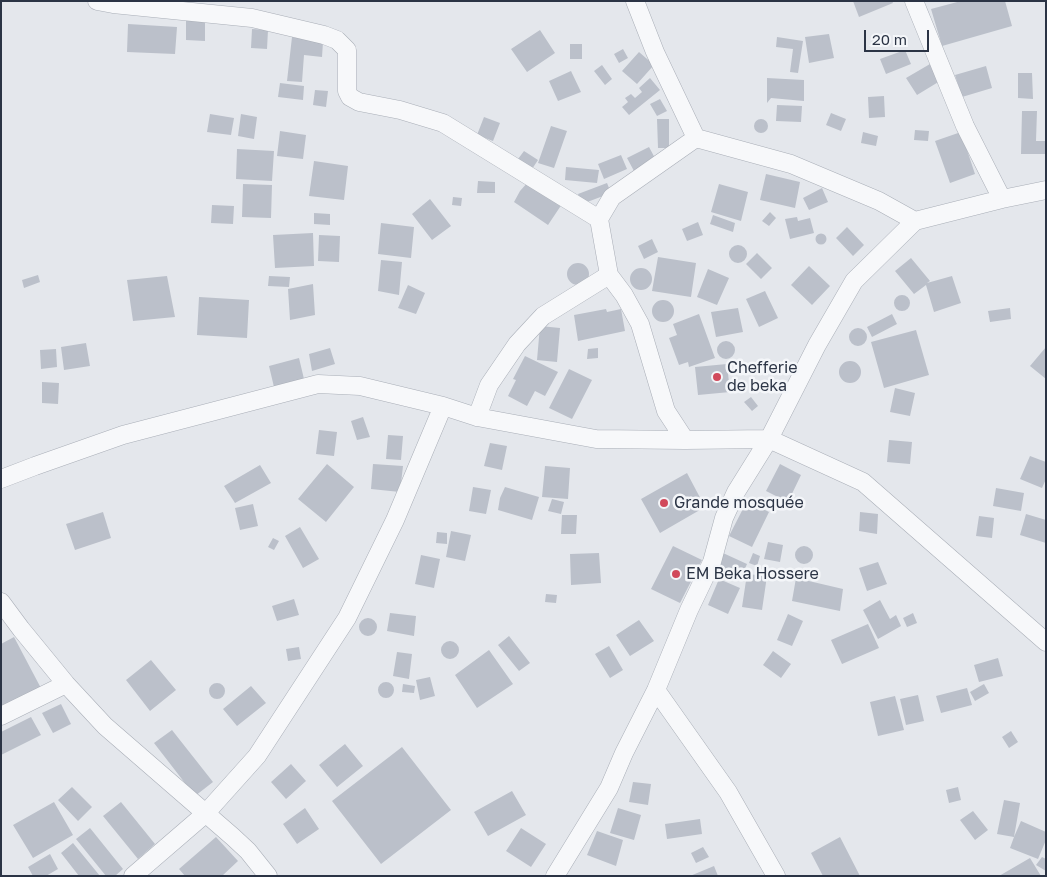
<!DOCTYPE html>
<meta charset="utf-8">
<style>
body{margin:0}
#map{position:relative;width:1047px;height:877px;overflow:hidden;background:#e4e7ec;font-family:"Golos Text",sans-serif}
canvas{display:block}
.frame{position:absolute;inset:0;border:2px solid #2b3445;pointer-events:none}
.scale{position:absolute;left:864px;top:30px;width:65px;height:22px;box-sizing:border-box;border:2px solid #2b3445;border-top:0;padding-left:6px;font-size:15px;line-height:18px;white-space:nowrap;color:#2b3445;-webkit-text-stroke:4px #f4f6f9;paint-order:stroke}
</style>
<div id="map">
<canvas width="1047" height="877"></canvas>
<div class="frame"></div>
<div class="scale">20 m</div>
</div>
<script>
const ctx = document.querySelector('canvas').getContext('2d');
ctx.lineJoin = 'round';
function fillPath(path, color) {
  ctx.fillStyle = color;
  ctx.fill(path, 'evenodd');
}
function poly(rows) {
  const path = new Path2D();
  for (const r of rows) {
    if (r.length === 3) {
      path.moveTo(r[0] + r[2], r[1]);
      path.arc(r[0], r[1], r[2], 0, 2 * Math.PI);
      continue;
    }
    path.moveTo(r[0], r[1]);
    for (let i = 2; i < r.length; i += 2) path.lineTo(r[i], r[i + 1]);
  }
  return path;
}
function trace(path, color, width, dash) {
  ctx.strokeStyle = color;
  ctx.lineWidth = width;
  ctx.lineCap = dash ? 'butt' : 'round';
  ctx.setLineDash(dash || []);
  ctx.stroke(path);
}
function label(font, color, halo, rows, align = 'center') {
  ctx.font = font + ' "Golos Text",sans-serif';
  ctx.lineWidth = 5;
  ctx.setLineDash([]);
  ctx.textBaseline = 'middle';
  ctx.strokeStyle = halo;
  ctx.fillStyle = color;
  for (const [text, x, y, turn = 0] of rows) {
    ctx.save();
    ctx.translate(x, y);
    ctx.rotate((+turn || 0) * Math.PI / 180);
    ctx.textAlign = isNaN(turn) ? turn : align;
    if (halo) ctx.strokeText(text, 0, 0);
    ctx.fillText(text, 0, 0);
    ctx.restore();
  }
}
fillPath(poly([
 [853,1,892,1,893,3,859,17],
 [961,1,1005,1,1012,26,942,46,931,9],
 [186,21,205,21,205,41,186,40],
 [128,24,177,27,175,54,127,52],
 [252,29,268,30,267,49,251,48],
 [540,30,555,53,527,72,511,49],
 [829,34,834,58,809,63,805,37],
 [292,37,323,42,322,57,304,55,302,82,287,81],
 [777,37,803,41,798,73,790,72,793,49,776,47],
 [570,44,582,44,582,59,570,59],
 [623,49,628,58,619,63,614,54],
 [905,50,911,64,886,74,880,59],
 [639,52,654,65,637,84,622,71],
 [930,64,940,81,917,95,906,78],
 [602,65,612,79,605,85,594,71],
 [986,66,992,88,962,97,955,75],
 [571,71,581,92,558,101,549,81],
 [1018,73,1032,73,1033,99,1018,98],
 [650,78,660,90,629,115,622,107,628,102,625,98,631,94,635,98,642,92,639,88],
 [767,78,804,80,804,101,771,98,767,103],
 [280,83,304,86,303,100,278,97],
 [315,90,328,91,326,107,313,105],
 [884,96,885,117,869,118,868,97],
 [660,99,667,111,657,116,650,104],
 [777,105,802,106,801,122,776,121],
 [1022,111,1037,111,1036,141,1046,141,1046,154,1021,154],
 [831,113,846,119,841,131,826,125],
 [210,114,234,118,231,135,207,132],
 [241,114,257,117,254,139,238,136],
 [484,117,500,123,493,141,477,135],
 [761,126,7],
 [657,119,669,119,669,148,658,148],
 [551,126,567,131,554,168,538,163],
 [915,130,929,131,928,141,914,140],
 [280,131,306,135,303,159,277,156],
 [863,132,878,136,876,146,861,143],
 [961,132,975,174,950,183,935,141],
 [649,147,656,160,634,171,627,158],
 [237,149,274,151,272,181,236,179],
 [524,151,538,160,530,172,515,163],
 [621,155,627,169,604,179,598,164],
 [314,161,348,166,344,200,309,196],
 [566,167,599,170,597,183,565,180],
 [766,174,800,182,795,208,760,200],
 [478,181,495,182,495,193,477,193],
 [528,182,562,204,548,225,514,202,520,191],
 [607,183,611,193,582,204,578,194],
 [243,184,272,185,271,218,242,217],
 [719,184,748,192,741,221,711,212],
 [822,188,828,202,809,210,803,198],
 [453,197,462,198,461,206,452,205],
 [430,199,451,226,432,240,412,214],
 [212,205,234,206,233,224,211,223],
 [770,212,776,218,769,226,762,221],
 [314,213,330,214,330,225,314,224],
 [713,215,735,223,733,232,710,224],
 [797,217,798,221,810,218,814,233,790,239,785,219],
 [698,222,703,235,687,241,682,229],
 [381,223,414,227,411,258,378,254],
 [847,227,864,245,853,256,836,238],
 [313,233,314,266,275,268,273,235],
 [821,239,5.5],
 [319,235,340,236,339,262,318,261],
 [652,239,658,252,644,259,638,246],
 [738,254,9],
 [757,253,772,268,761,279,746,264],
 [658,257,696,263,691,297,652,291],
 [911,258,930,281,927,283,952,276,961,303,934,312,926,285,914,294,895,271],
 [381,260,402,262,399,295,378,291],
 [578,274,11],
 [809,266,830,286,812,305,791,285],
 [641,279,11],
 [708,269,729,278,717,305,697,297],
 [38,275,40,282,24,288,22,280],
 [167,276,175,317,133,321,127,280],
 [269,276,290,277,289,287,268,286],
 [313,284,315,315,290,320,288,289],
 [408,285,425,293,416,314,398,308],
 [765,291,778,318,759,327,746,299],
 [902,303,8],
 [199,297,249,300,247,338,197,335],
 [663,311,11],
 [738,308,743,332,716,337,711,312],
 [1010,308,1011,319,990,322,988,311],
 [606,309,607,312,621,309,625,331,578,341,574,315],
 [699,314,715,358,689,367,688,362,679,365,669,338,677,335,673,324],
 [892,314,897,324,872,337,867,327],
 [540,326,560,328,557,362,537,360],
 [858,337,9],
 [916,330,929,375,884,388,871,342],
 [726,350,9],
 [86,343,90,366,64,370,61,347],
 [1046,347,1046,379,1030,366],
 [330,348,335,364,312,371,309,354],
 [598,348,598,358,587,359,588,349],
 [56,349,57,367,41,369,40,350],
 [525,356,558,372,545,396,535,391,527,406,508,396,516,380,513,379],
 [299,358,304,379,274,387,269,366],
 [850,372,11],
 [727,364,730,392,698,395,695,367],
 [569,369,592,380,572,419,549,408],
 [42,382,59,383,58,404,42,403],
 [895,388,915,393,910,416,890,412],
 [751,397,758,406,752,411,744,402],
 [363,417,370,437,357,440,351,421],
 [319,430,337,432,334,456,316,454],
 [388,435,403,436,401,460,386,459],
 [889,440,912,442,910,464,887,462],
 [490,443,507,446,502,470,484,466],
 [1030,456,1046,462,1046,479,1042,488,1020,479],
 [327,464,354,487,326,522,298,499],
 [373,464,403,466,400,492,371,489],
 [780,464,801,475,788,502,766,491],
 [260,465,271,483,235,503,224,486],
 [545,466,570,468,568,499,542,497],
 [687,473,705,507,660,533,641,499],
 [473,487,491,490,486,514,469,511],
 [505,487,539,497,532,520,498,510,500,498],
 [996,488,1024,493,1021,511,993,506],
 [552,499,564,502,561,514,548,511],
 [747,501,769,512,752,547,729,536],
 [253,504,258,526,240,530,235,508],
 [103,512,111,538,75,550,66,524],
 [860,512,878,514,877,534,859,531],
 [1026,514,1046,520,1046,543,1020,535],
 [562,515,577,515,576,534,561,534],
 [979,516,994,518,992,538,976,536],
 [300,527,319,559,303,568,285,536],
 [451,531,471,535,465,561,446,557],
 [437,532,447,533,447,544,436,543],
 [273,538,279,541,274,550,268,547],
 [768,542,783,545,780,562,764,559],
 [673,546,702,560,680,603,651,589],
 [804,555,9],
 [599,553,601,583,571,585,570,554],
 [723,553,747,564,740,580,715,569],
 [753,553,760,556,757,566,749,563],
 [421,555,440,559,434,588,415,584],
 [878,562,887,584,867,591,859,568],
 [747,574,767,576,762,610,742,607],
 [796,578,843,589,840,611,792,601],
 [719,579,740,588,728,614,708,605],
 [546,594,557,595,556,603,545,602],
 [294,599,299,615,277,621,272,606],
 [880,600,890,619,896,615,901,626,878,639,863,610],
 [390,613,416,616,414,636,387,631],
 [913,613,917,623,907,627,903,618],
 [788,614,803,621,792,646,777,640],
 [368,627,9],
 [639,620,654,641,630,656,616,635],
 [868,624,879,648,842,664,831,640],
 [509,636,530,663,519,671,498,645],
 [14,637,43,692,1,713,1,644],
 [450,650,9],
 [609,646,623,670,610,678,595,654],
 [299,647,301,659,288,661,286,649],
 [489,650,513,684,477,708,455,675],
 [773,651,791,664,781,678,763,665],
 [397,652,412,654,409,679,393,676],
 [998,658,1003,676,979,682,974,665],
 [151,660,176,690,150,711,126,680],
 [430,677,435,696,420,700,416,680],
 [386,690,8],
 [217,691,8],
 [403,684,415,686,414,693,402,692],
 [984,684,989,693,975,701,970,692],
 [251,686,266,703,237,726,223,709],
 [967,688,972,705,941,713,936,696],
 [918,695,924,721,906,725,900,699],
 [895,696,904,730,878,736,870,702],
 [61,704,71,724,53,733,42,713],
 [31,717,41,735,1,755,1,732],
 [172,730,213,782,195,796,154,743],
 [1011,731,1018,742,1009,748,1002,737],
 [345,744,363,766,337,787,319,765],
 [402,747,451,810,381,864,332,801],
 [291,764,306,781,286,799,271,782],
 [633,782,651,784,648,805,629,802],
 [72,787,92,807,78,821,58,800],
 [958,787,961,800,949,803,946,790],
 [512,791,526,815,488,836,474,812],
 [1004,800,1020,803,1014,837,1021,821,1046,832,1046,840,1038,859,1010,848,1014,837,997,834],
 [54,802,73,835,33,858,13,825],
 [121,802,155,844,138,859,103,816],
 [305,808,319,829,297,844,283,824],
 [618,808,641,815,634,840,610,833],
 [973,811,988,830,975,840,960,820],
 [700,819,702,834,667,839,665,824],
 [90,828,123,869,115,876,106,876,76,839],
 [521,828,546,844,531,867,506,851],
 [597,831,623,840,616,866,587,855],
 [216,837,238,861,222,876,185,876,179,869],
 [840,837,860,876,823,876,811,853],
 [73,843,100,876,79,876,61,853],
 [703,847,709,857,696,863,691,853],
 [50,854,58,869,46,876,33,876,28,867],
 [1042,857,1046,859,1046,871,1036,865],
 [1030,858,1041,876,999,876],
 [714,866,718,876,690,876]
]), '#bbc0ca');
const street = poly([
 [97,1,113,4,252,18,324,35,337,40,347,50,347,91,350,97,359,102,400,110,443,123,599,219],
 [635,1,655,52,696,138,791,164,879,201,915,221],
 [914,1,965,126,1002,199],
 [477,417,489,385,517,344,543,316,609,275],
 [685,440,666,411,640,324,624,295,609,275,599,219,612,197,696,138],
 [1,479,35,466,123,435,318,384,360,386,443,406,477,417,596,439,685,440,769,439,863,482,1046,642],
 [1,602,21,629,66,684,105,726,233,837,248,851,268,876],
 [656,690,728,792,776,876],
 [1,716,66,684],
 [133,876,205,814,257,756,347,618,395,520,443,406],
 [555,876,609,788,624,753,656,690,689,610,712,562,724,518,736,492,769,439,817,345,854,281,915,221,1002,199,1046,190]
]);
trace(street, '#a9aeb7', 19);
trace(street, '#f7f8fa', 18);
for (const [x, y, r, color] of [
 [717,377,5,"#d1495b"],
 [664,503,5,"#d1495b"],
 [676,574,5,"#d1495b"]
]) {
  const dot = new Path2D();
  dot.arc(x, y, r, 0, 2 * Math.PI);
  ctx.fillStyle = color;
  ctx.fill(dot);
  trace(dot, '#f4f6f9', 2);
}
label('16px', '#2b3445', '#f4f6f9', [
 ["Chefferie",727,368],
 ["de beka",727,386],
 ["Grande mosquée",674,503],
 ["EM Beka Hossere",686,574]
], 'left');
</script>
